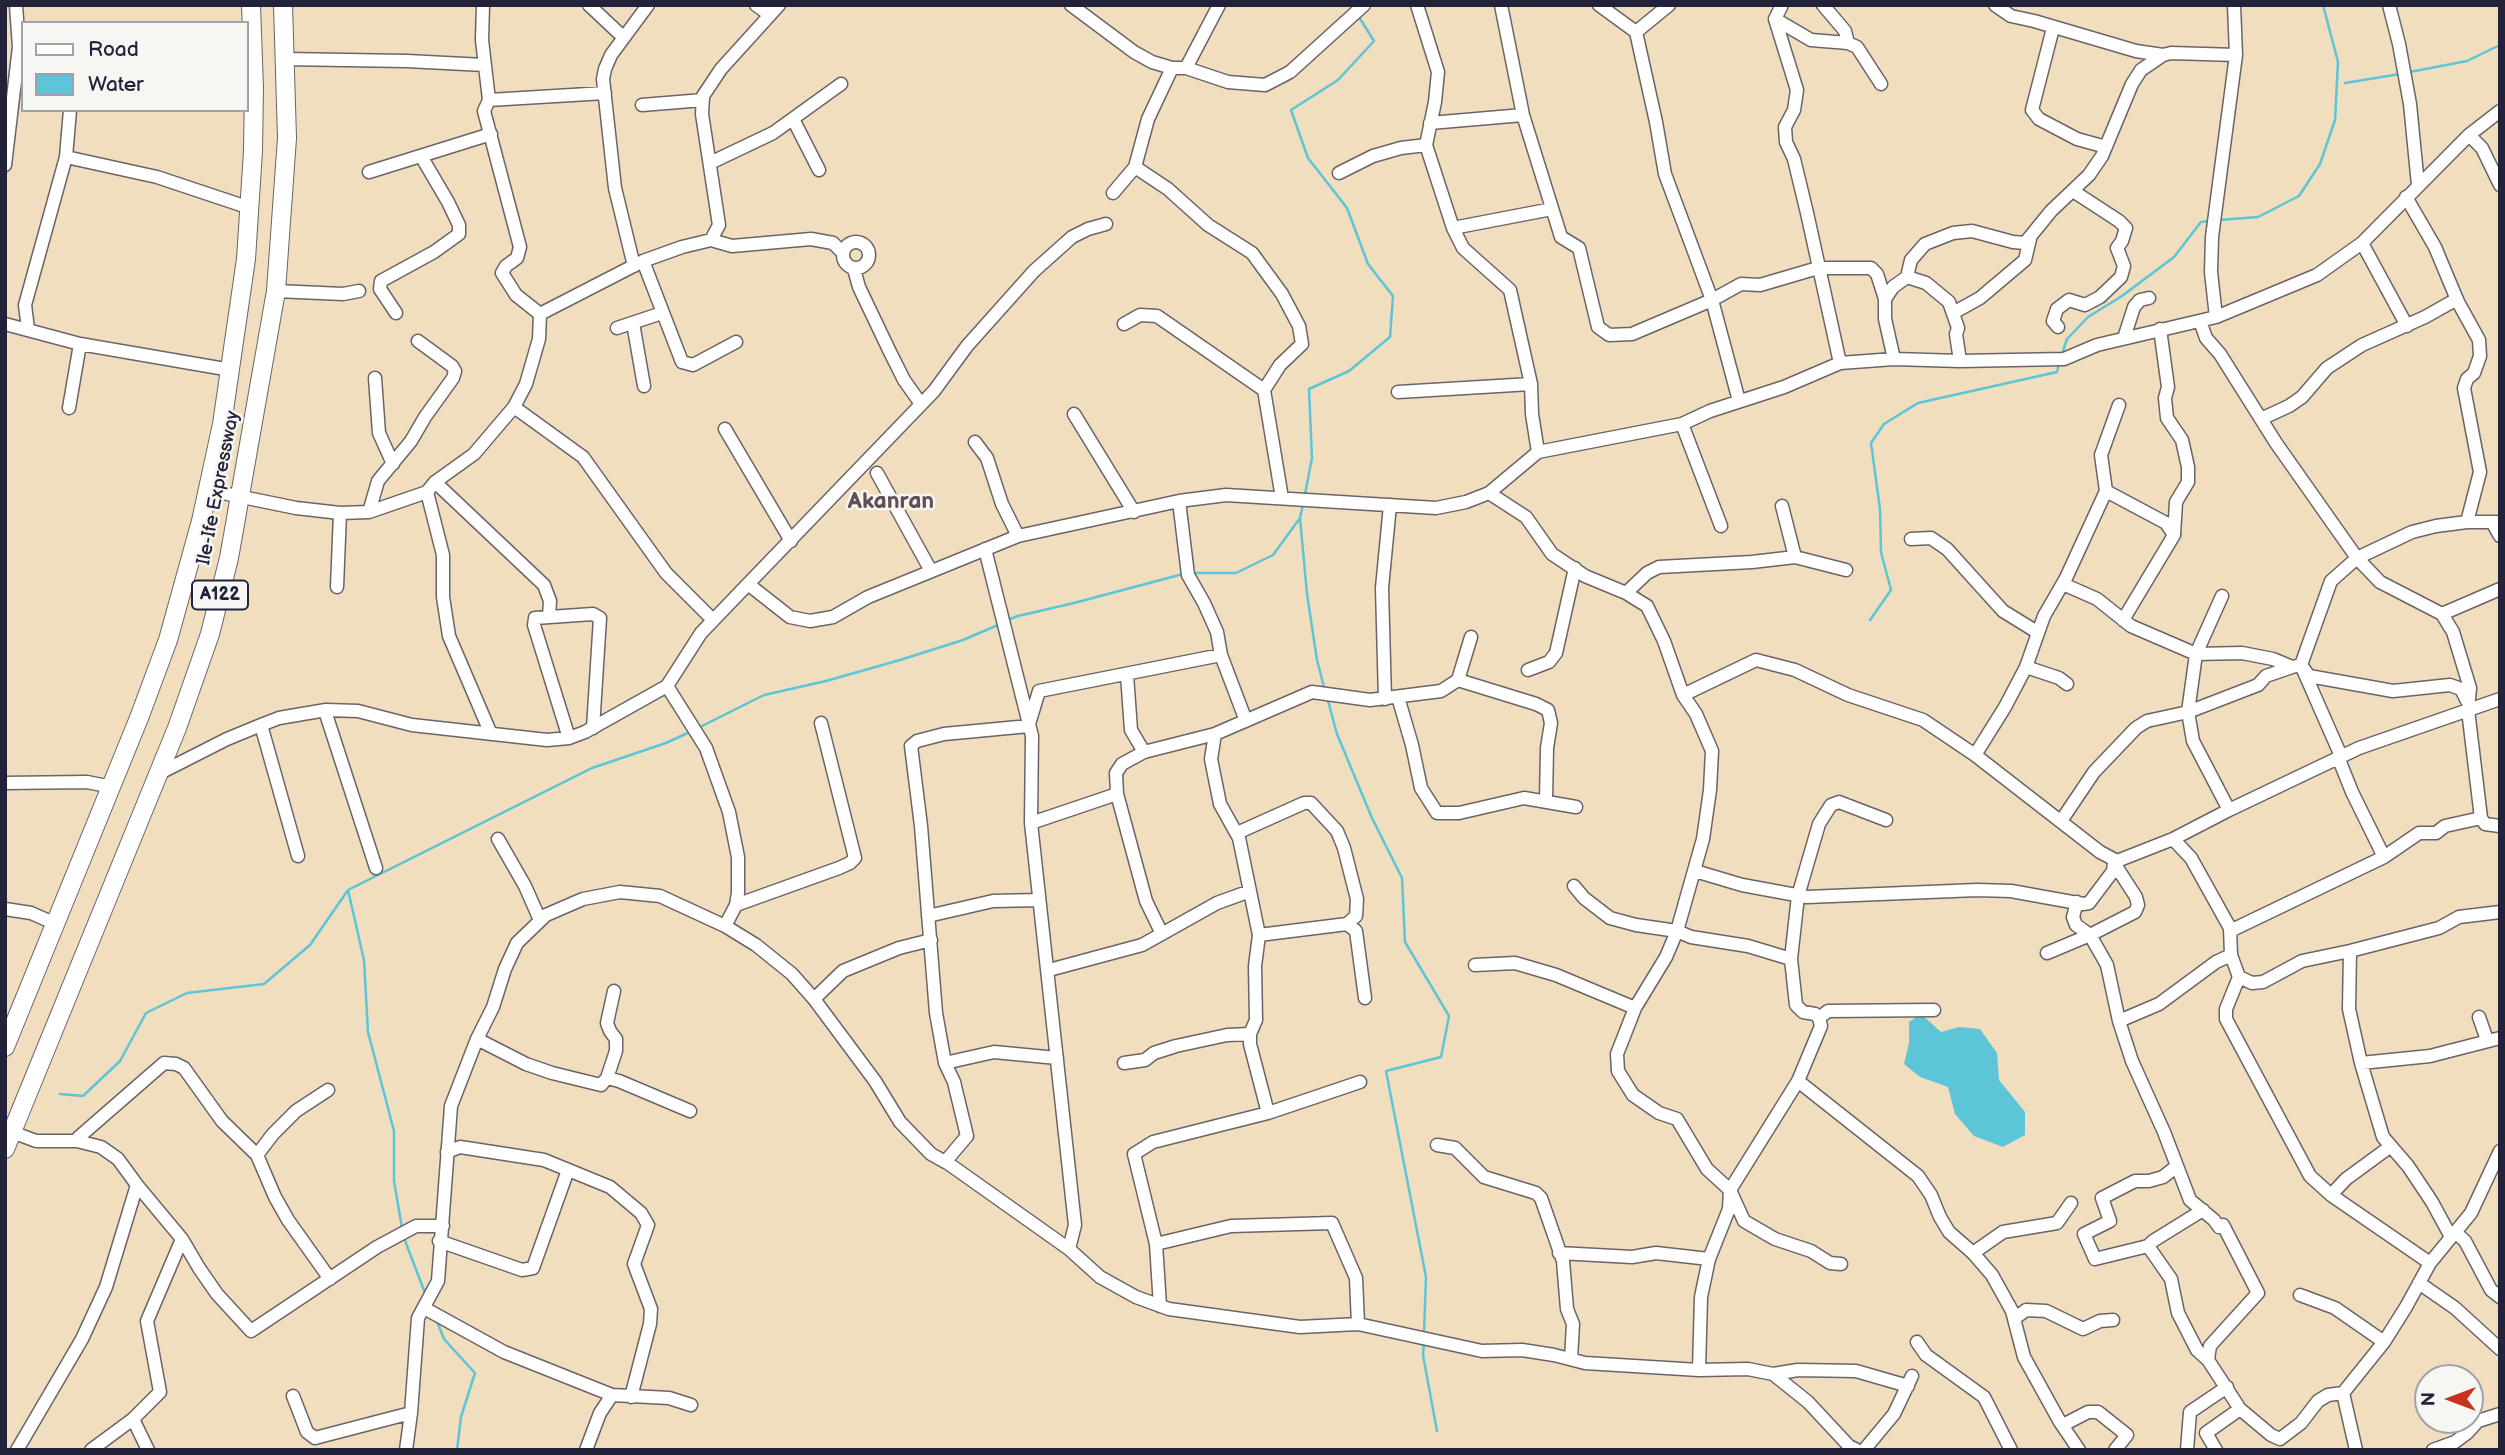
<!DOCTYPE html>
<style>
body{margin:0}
#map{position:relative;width:2505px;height:1455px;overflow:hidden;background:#f0debe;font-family:"Balsamiq Sans",sans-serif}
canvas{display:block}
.frame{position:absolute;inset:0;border:7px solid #22223b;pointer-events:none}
.legend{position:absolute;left:21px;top:21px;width:228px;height:91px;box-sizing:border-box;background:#f6f6f2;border:2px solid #a1a1a9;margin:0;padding:9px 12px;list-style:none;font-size:21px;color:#22223b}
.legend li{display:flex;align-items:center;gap:14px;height:35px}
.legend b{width:35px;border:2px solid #a1a1a9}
.north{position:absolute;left:2414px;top:1364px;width:70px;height:70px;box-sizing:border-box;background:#f6f6f2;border:2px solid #a1a1a9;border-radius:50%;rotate:270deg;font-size:19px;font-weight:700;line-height:28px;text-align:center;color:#22223b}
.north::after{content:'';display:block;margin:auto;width:24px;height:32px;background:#c8321e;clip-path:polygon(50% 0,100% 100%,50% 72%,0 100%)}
</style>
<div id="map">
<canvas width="2505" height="1455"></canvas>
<div class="frame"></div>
<ul class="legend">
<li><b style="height:9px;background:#fff"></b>Road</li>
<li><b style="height:19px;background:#5cc5d8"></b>Water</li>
</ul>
<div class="north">N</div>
</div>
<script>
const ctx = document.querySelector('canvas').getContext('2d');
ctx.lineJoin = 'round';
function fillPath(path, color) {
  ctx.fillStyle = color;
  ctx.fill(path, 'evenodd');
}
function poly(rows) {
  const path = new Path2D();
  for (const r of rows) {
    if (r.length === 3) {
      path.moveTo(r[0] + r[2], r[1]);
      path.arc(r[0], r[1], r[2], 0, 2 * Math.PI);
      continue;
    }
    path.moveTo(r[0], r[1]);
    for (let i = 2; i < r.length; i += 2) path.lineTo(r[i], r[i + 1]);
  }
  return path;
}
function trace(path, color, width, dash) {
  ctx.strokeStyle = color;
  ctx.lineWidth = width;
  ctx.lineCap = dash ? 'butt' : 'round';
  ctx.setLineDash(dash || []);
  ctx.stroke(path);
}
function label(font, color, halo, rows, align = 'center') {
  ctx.font = font + ' "Balsamiq Sans",sans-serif';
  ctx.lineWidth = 5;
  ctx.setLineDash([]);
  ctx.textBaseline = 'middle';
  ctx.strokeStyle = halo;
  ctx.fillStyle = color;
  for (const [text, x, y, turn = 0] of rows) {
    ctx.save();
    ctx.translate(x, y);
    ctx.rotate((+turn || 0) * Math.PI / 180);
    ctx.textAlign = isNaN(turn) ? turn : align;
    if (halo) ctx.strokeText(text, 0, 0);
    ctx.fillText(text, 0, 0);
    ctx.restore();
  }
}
fillPath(poly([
 [1921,1014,1941,1032,1959,1027,1980,1029,1997,1053,1999,1080,2025,1112,2025,1135,2003,1147,1974,1136,1955,1114,1948,1087,1920,1077,1904,1064,1909,1043,1909,1022]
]), '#5cc5d8');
trace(poly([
 [2410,72,2467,61,2500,45],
 [2345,83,2400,74],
 [2219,220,2258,217,2299,196,2320,164,2335,120,2338,62,2323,5],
 [2062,354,2067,339,2088,317,2122,296,2174,257,2201,222,2209,221],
 [1305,494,1312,458,1309,389,1349,371,1390,337,1393,296,1368,264,1347,208,1308,158,1291,110,1338,80,1374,41,1359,17],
 [1303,504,1300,518,1307,594,1317,660,1325,691],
 [1193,573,1236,573,1273,555,1300,518],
 [1007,620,1018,616,1074,603,1183,574],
 [1870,620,1891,590,1881,552,1880,509,1871,443,1884,424,1918,403,2057,372,2059,364],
 [1327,697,1337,734,1372,818,1402,878,1405,942,1449,1016,1441,1057,1386,1071,1426,1277,1424,1333],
 [698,728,764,695,826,681,900,660,963,640,998,625],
 [348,890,364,960,368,1032,394,1131,394,1181,402,1228],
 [60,1094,83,1096,120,1061,146,1013,187,993,264,984,310,945,348,890,592,768,666,743,692,731],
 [404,1238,425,1293],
 [436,1319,444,1339,475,1373,461,1417,457,1450],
 [1424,1343,1423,1355,1437,1431]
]), '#5cc5d8', 2.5);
const minor = poly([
 [483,5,482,40,489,100],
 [589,5,623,37],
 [756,5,770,15],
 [1071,5,1134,52,1152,62,1172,68,1186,68,1228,82,1265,85,1290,72,1364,5],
 [1417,5,1438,72,1435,102,1426,145,1453,228,1463,248,1510,290,1531,384,1532,414,1538,452],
 [1501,5,1523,115,1561,237,1579,248,1598,327,1609,335,1632,334,1712,300,1741,284,1760,285,1818,268,1871,268,1877,274,1885,299],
 [1599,5,1636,32,1656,122,1665,174,1712,300,1739,401],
 [1782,5,1775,19,1797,90,1794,110,1785,127,1786,142,1794,159,1807,213,1840,363],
 [1823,5,1845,31,1848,43],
 [1995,5,2011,16,2034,21,2136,51,2163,55],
 [2389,5,2399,44,2410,104,2418,185],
 [1775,19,1811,40,1848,43,1857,47,1881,84],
 [2053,28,2032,110,2039,119,2077,139,2106,147],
 [1636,32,1669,5],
 [285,59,407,61,484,65],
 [1186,68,1219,5],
 [489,100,484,111,520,247,517,258,506,266,502,273,516,295,540,314],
 [489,100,605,93],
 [642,105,703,100],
 [793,119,819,170],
 [1430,123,1523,115],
 [2469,135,2482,148,2500,185],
 [66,157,157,177,250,208],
 [710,163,773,133,841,84],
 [5,165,19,47,16,5],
 [1135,167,1168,189,1208,225,1252,253,1282,294,1299,326,1302,344,1280,365,1264,390,1282,498],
 [369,172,491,134],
 [1339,173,1373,156,1401,148,1426,145],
 [1113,193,1135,167,1148,119,1172,68],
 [2406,197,2435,247,2458,302,2479,340,2480,356,2474,373,2467,379,2464,388,2480,472,2467,522],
 [1453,228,1552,209],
 [711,240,732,246,811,239,833,243,842,252],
 [856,255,13],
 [2362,243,2407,326],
 [643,261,682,362,693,365,736,342],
 [634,266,615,188,603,79,605,69,611,55,648,5],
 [854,269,859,287,889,350,904,380,921,404],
 [1907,277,1926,283,1949,302,1958,328,1956,334,1960,361],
 [276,291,343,294,359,291],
 [396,313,380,289,381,281,434,252,459,234,459,225,448,202,421,156],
 [1953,313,1980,298,2025,260,2030,239],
 [2216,317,2211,272,2212,237,2236,55,2234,5],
 [2200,321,2206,338,2220,354,2276,443,2357,558,2380,582,2442,614,2453,632,2470,688,2468,710,2481,818,2485,824,2500,826],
 [633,323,644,386],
 [5,324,80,344,231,370],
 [1124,324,1140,315,1157,316,1264,390],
 [2058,327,2053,321,2057,309,2069,300,2085,305,2100,297,2121,277,2124,266,2117,248,2122,241,2126,228,2119,221,2073,191],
 [617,328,662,313],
 [28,329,25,305,66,157,70,110],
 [2160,329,2168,387,2165,398,2167,418,2182,440,2188,467,2188,482,2176,502,2174,535],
 [2124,338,2134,307,2140,300,2149,298],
 [1894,359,1885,319,1885,299,1893,287,1907,277,1911,260,1925,244,1953,233,1972,231,2013,242,2025,243,2051,211,2089,175,2102,156,2132,84,2141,70,2163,55,2171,53,2236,55],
 [375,378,379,433,393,464],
 [1398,392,1531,384],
 [514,407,583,457,666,573,712,619],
 [69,408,80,344],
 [1074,414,1134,512],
 [2263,418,2289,406,2302,397,2327,368,2362,345,2425,317,2457,299],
 [1682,424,1721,526],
 [725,429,791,541],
 [975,442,987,458,1002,504,1018,536],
 [877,473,931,571],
 [435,482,544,585,550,601,549,617],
 [208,490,296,508,340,513,369,512,427,492,435,482,474,454,514,407,526,384,539,339,540,314,643,261,682,247,711,240,719,225,702,114,703,96,721,69,779,5],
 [2106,491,2166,523,2174,535,2123,620],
 [427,492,443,555,443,597,449,636,491,734],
 [1489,493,1526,517,1552,554,1585,576,1626,593,1647,606,1664,641,1683,695,1696,714,1712,751,1710,790,1703,839,1677,931,1666,957,1635,1008,1617,1054,1618,1071,1633,1095,1659,1113,1677,1119,1707,1169,1730,1190,1729,1209,1709,1259,1701,1297,1699,1370],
 [1179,501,1188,575,1204,603,1217,632,1221,655,1246,721],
 [1782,506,1795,557],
 [369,512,378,481,411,441,425,417,453,378,455,371,452,366,418,341],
 [2492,522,2500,536],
 [1911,539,1931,538,1947,549,2003,611,2037,632],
 [985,549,1032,736,1031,823,1075,1225,1069,1249],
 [748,584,934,391,967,346,1034,271,1072,237,1088,229,1106,224],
 [2063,584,2097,599,2131,626,2196,654,2242,653,2273,659,2292,667,2301,665,2309,676,2393,691,2450,685,2461,689,2467,701],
 [337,587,340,513],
 [1626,593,1647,573,1659,567,1752,562,1795,557,1846,570],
 [2222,596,2196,654,2188,712,2193,741,2229,810],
 [2442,614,2500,589],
 [2026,667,2059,678,2067,684],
 [1528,670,1549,662,1556,653,1575,568],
 [1127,675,1131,730,1144,752],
 [1458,680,1536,704,1548,710,1551,723,1547,748,1546,800],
 [667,686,706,748,729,812,738,857,738,893,736,905,725,926],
 [1683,695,1756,660,1795,670,1848,695,1923,720,1975,755,2100,852,2117,861,2173,839,2229,810,2359,748,2500,699],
 [1398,697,1412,745,1421,788,1437,813,1459,813,1524,798,1576,807],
 [1385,699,1382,588,1390,505],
 [325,711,376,868],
 [1029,724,1039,691,1221,655],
 [261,725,298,856],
 [569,738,534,625,535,618,593,614,600,618,593,728],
 [1975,755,2005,707,2026,667,2044,616,2066,578,2106,491,2101,455,2119,405],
 [2341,756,2301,665,2331,581,2357,558,2412,532,2436,526,2467,522,2500,522],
 [2338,757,2352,792,2384,857],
 [158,774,227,739,261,725,279,718,326,710,358,711,412,725,547,740,569,738,585,732,667,686,701,633,748,584,790,617,810,621,833,617,868,597,1018,536,1179,501,1226,495,1436,508,1466,502,1489,493,1538,452,1682,424,1710,411,1784,387,1840,363,1894,359,1960,361,2064,359,2097,345,2216,317,2317,275,2362,243,2469,135,2500,111],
 [5,783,87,782,112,787],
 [1117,794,1146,901,1162,934],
 [2061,821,2094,772,2136,728,2147,721,2188,712,2258,685,2266,676,2292,667],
 [1031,823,1117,794,1116,773,1122,764,1144,752,1215,734],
 [1237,833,1304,803,1311,803,1337,831,1344,848,1357,899,1356,916,1347,924,1356,931,1365,998],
 [498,839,525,886,540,920],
 [2173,839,2191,858,2230,928,2231,955,2239,977,2252,983,2263,982,2302,961,2350,951,2439,928,2459,917,2500,912],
 [1695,871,1742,885,1807,897,1977,890,2011,891,2083,904,2089,903,2113,871,2114,863,2117,861],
 [1574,886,1584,898,1610,918,1636,925,1677,931,1691,937,1748,946,1791,959],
 [2077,902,2073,917,2076,925,2090,935,2107,965,2119,1021,2159,1004,2216,962,2231,955],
 [736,905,839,868,850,863,855,858,821,723],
 [5,909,31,913,56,924],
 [928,916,993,901,1039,900],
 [2230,931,2384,857,2419,833,2436,833,2445,826,2481,818],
 [1259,935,1347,924],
 [2350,951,2349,1009,2361,1063,2383,1137,2408,1166,2432,1202,2451,1237],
 [2047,953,2090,935,2135,912,2138,905,2136,897,2114,863],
 [1475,965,1515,963,1556,975,1635,1008],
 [1049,970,1142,945,1217,903,1250,891],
 [2239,977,2226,1009,2226,1019,2310,1176,2331,1195,2430,1263],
 [814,999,843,971,899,948,931,940],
 [2479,1017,2487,1040],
 [1819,1018,1821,1026,1798,1081,1730,1190,1744,1221,1775,1239,1811,1251,1830,1263,1841,1264],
 [1819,1018,1815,1014,1803,1012,1796,1005,1791,959,1798,896,1819,824,1831,805,1839,802,1886,820],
 [1819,1018,1828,1011,1934,1010],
 [2119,1021,2132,1061,2164,1132,2190,1200,2214,1220,2219,1227,2223,1225,2258,1293,2210,1346,2208,1360],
 [477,1039,526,1064,552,1073,601,1085,607,1078,616,1051,616,1039,610,1031,607,1023,614,991],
 [945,1063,994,1052,1057,1058],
 [1124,1063,1145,1060,1154,1053,1176,1046,1227,1035,1250,1034],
 [2361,1063,2430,1056,2500,1038],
 [607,1078,619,1081,690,1111],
 [1798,1081,1918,1176,1931,1195,1940,1217,1949,1232,1973,1253,1992,1275,2012,1311,2024,1357,2060,1422,2079,1450],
 [1268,1113,1250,1044,1250,1034,1256,1020,1255,966,1259,935,1239,838,1220,804,1211,759,1215,734,1312,692,1370,700,1441,691,1458,680,1471,637],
 [12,1132,36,1141,77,1141,101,1147,118,1159,137,1185,182,1239,199,1268,217,1294,251,1331,377,1247,416,1226,443,1226],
 [77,1141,79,1137,164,1063,176,1064,184,1068,222,1121,257,1155,275,1197,288,1220,330,1279],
 [1437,1145,1455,1148,1484,1177,1536,1193,1541,1198,1563,1261,1567,1309,1573,1324,1571,1359],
 [447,1152,460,1147,544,1160,610,1187,641,1213,648,1225,634,1264,651,1309,650,1324,631,1397],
 [257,1155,273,1134,296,1111,328,1090],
 [945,1162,967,1136,954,1082,945,1063,936,1013,921,826,911,746,917,741,944,734,1029,726],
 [2331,1195,2346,1179,2391,1146],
 [2203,1210,2153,1241,2148,1246,2171,1279,2178,1313,2197,1350,2208,1360,2240,1409,2271,1435,2280,1439,2301,1423,2318,1401,2328,1395,2343,1393,2384,1342,2406,1307,2430,1263,2471,1213,2500,1151],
 [2455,1232,2465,1241,2491,1290,2500,1297],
 [439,1241,522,1270,533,1268,568,1170],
 [1156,1244,1231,1226,1332,1223,1356,1278,1358,1324],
 [2148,1246,2095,1259,2084,1234,2110,1221,2102,1198,2135,1181,2149,1181,2163,1177,2177,1166],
 [1559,1253,1632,1257,1656,1253,1709,1259],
 [1973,1253,2003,1232,2057,1223,2071,1203],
 [2419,1283,2455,1308,2500,1349],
 [2300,1295,2335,1308,2384,1342],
 [1160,1306,1156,1244,1134,1154,1153,1142,1268,1113,1360,1082],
 [424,1308,504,1352,612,1395],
 [2014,1319,2026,1310,2046,1311,2083,1329,2100,1321,2113,1320],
 [1917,1342,1926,1355,1984,1397,2011,1450],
 [1773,1374,1798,1370,1856,1371,1908,1386],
 [2343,1393,2356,1450],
 [293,1396,307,1432,315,1438,411,1413],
 [133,1419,148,1450],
 [2063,1425,2088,1412,2098,1412,2127,1435,2115,1450],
 [17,1450,82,1339,106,1287,137,1185],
 [91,1450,133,1419,160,1392,147,1321,182,1239],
 [406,1450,411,1413,418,1318,438,1281,451,1106,477,1039,493,1007,505,969,517,943,546,915,583,899,620,892,660,896,725,926,756,945,792,974,814,999,875,1081,900,1122,931,1154,949,1164,1069,1249,1100,1277,1136,1297,1169,1309,1300,1327,1358,1324,1482,1351,1522,1350,1554,1355,1585,1363,1699,1370,1748,1369,1773,1374,1808,1402,1849,1446,1857,1450],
 [586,1450,600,1413,612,1395,669,1398,691,1405],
 [1864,1450,1894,1414,1912,1376],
 [2187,1450,2190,1412,2227,1387],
 [2216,1450,2206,1433,2240,1409],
 [2433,1450,2455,1442,2467,1433,2478,1421,2500,1414]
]);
const highway = poly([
 [5,1047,139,718,168,640,201,521,222,424,246,259,253,151,254,88,251,5],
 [5,1149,177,728,210,634,229,558,276,291,287,138,283,5]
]);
trace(minor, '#6a6469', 15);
trace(highway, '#6a6469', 20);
trace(minor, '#fff', 12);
trace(highway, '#fff', 18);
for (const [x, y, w] of [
 [220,595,56]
]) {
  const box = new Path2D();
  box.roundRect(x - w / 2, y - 14.5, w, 29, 5);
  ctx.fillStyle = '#f6f6f2';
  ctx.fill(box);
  trace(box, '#22223b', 2);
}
label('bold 18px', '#22223b', null, [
 ["A122",220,595]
]);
label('19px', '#22223b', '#f6f6f2', [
 ["Ile-Ife Expressway",219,488,-79]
]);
label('bold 23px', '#615056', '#f6f6f2', [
 ["Akanran",891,502]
]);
</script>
